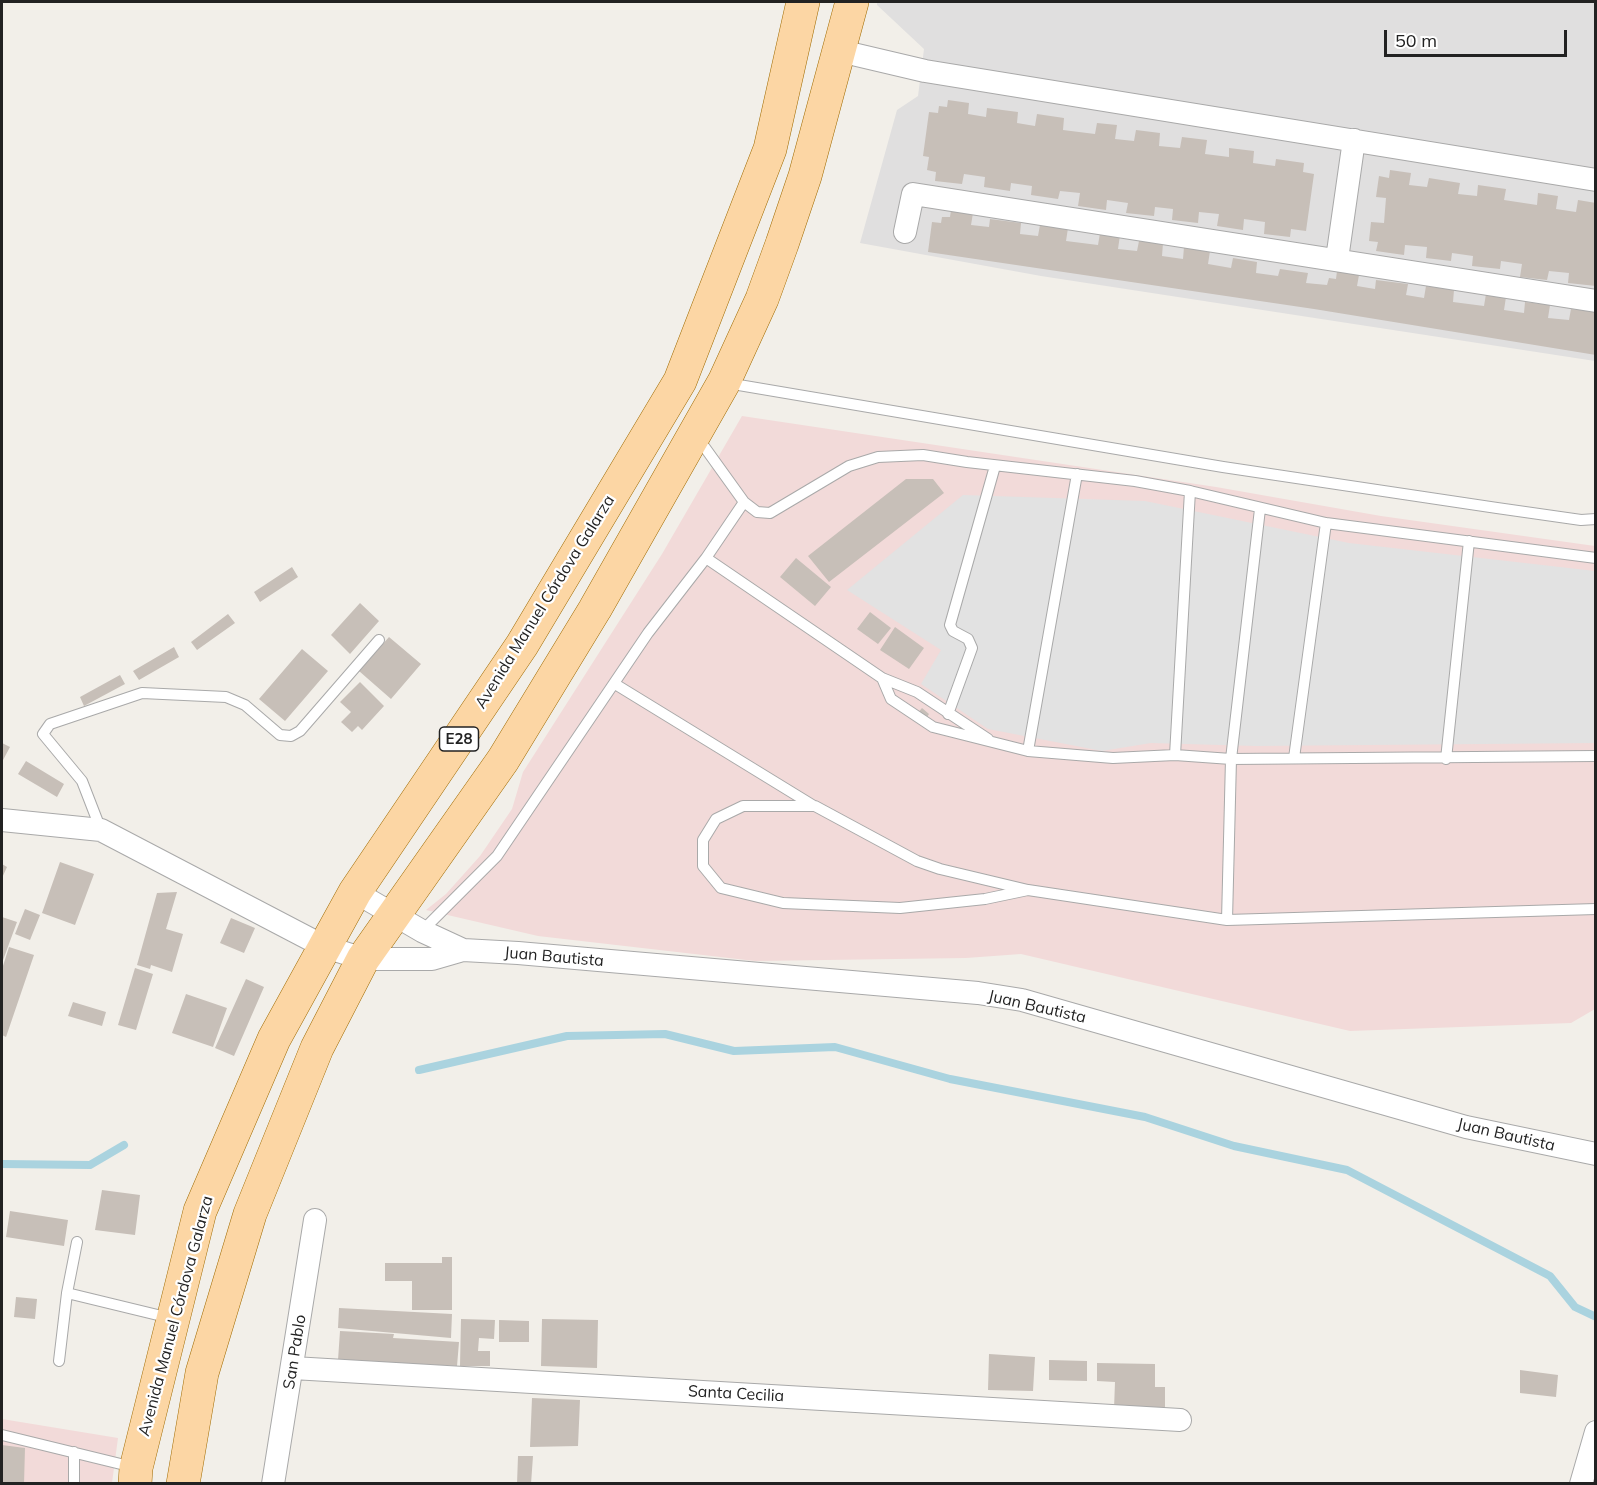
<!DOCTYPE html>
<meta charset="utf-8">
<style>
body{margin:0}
#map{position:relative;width:1597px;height:1485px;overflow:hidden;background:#f2efe9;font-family:Mulish,sans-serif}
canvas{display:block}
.frame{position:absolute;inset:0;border:3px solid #222;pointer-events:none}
.scale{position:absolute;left:1384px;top:30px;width:183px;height:27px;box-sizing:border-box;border:3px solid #222;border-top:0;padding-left:8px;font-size:18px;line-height:21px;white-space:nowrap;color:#222;-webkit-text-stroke:4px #fff;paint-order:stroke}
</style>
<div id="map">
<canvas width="1597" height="1485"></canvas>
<div class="frame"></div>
<div class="scale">50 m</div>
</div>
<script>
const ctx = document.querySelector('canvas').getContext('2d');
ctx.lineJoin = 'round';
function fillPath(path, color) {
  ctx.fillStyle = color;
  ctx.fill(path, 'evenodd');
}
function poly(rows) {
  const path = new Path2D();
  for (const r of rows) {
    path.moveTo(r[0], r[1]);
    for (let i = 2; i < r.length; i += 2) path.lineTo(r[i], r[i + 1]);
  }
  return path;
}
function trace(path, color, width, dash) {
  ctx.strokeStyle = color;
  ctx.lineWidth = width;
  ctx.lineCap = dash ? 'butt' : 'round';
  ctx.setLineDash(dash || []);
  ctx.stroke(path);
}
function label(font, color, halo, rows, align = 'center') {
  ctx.font = font + ' Mulish,sans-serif';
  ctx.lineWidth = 4.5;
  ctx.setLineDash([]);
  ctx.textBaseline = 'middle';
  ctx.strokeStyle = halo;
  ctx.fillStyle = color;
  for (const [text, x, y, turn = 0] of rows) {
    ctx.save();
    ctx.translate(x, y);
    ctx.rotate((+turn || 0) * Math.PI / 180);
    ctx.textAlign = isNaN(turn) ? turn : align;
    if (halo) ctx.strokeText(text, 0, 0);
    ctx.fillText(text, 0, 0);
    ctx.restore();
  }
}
fillPath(poly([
 [877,2,1595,2,1595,361,1041,276,860,243,897,110,918,96,924,49,877,5]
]), '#e0dfdf');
fillPath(poly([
 [742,416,1216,487,1381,516,1595,546,1595,1009,1571,1023,1350,1031,1021,954,966,958,755,961,538,936,426,910,446,894,480,856,512,809,523,772,662,554],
 [2,1419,118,1438,112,1483,2,1483]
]), '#f2dad9');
fillPath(poly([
 [963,495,1145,501,1349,543,1595,571,1595,743,1256,746,1151,743,1102,751,988,729,921,684,941,650,847,590]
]), '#e2e2e2');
trace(poly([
 [419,1070,567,1036,665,1034,734,1051,835,1047,950,1079,1145,1117,1234,1146,1347,1170,1550,1276,1575,1307,1596,1317],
 [2,1164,90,1165,124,1145]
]), '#aad3df', 8);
fillPath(poly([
 [948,100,969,103,968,114,986,117,987,108,1018,112,1017,123,1035,126,1037,114,1064,118,1063,130,1095,134,1097,123,1117,125,1115,139,1134,141,1136,130,1160,133,1159,146,1180,148,1182,137,1207,140,1205,154,1229,157,1229,148,1254,151,1253,163,1275,166,1276,159,1304,163,1303,172,1314,174,1306,231,1291,229,1290,237,1264,234,1265,222,1244,219,1243,230,1217,226,1219,214,1199,212,1198,223,1172,220,1173,209,1155,207,1154,216,1126,213,1128,203,1107,200,1106,210,1078,206,1080,193,1060,191,1058,199,1031,195,1032,186,1011,183,1010,191,984,187,985,177,964,174,962,184,935,181,936,172,927,170,929,157,923,156,929,112,938,113,939,106,947,107],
 [1390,170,1411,173,1409,185,1427,187,1429,178,1460,183,1458,194,1477,196,1478,185,1506,189,1504,200,1537,205,1538,193,1558,196,1556,209,1576,212,1578,200,1596,203,1596,286,1568,283,1569,273,1549,271,1547,280,1520,277,1522,264,1501,261,1500,269,1472,266,1473,256,1452,253,1451,261,1426,258,1427,247,1405,245,1404,255,1376,251,1378,242,1369,241,1371,222,1384,223,1386,198,1376,197,1379,176,1389,178],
 [951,210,973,213,971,225,989,227,990,219,1021,223,1020,234,1038,236,1040,225,1068,228,1066,241,1098,245,1100,233,1120,235,1118,249,1137,251,1139,241,1163,243,1162,256,1183,259,1184,247,1210,251,1208,264,1231,268,1233,258,1257,262,1256,273,1278,276,1280,269,1308,273,1306,283,1327,285,1329,278,1336,279,1337,271,1359,275,1357,286,1375,289,1376,280,1408,284,1406,295,1424,298,1426,286,1454,290,1453,302,1484,306,1486,294,1506,297,1504,310,1524,313,1525,302,1550,305,1548,318,1569,320,1571,309,1596,312,1596,355,1314,309,928,252,932,222,941,223,942,217,950,217],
 [906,479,933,479,944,493,829,582,808,556],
 [796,558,831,587,815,606,780,577],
 [292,567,298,577,260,602,254,592],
 [360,603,379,621,350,654,331,635],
 [870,612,891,628,878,644,857,629],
 [228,614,235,623,197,650,191,642],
 [895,627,924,648,909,669,880,650],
 [389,637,421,664,391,699,359,671],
 [174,647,179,657,139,680,133,671],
 [302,649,328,671,285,721,259,699],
 [120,675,125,684,84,706,80,697],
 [360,682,384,706,362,730,358,726,352,732,341,722,351,712,340,702],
 [922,708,929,714,925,720,917,714],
 [2,743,10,747,2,762],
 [26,761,64,784,57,797,18,774],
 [60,862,94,874,75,925,42,913],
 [2,864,7,867,2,878],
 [177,892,166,929,183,934,172,972,151,965,150,969,137,965,157,893],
 [25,909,40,915,30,940,15,934],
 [2,917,17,922,2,963],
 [231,918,255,928,244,953,220,943],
 [9,947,34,955,6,1037,2,1035,2,969],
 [135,968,153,974,136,1030,118,1025],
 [246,979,264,987,234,1056,215,1048],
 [186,994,227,1008,213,1047,172,1033],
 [73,1002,106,1012,102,1026,68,1016],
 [102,1190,140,1195,135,1235,95,1230],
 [10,1211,68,1220,64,1246,6,1237],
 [442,1257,452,1257,452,1310,412,1310,412,1281,385,1281,385,1263,442,1263],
 [16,1297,37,1299,35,1319,14,1317],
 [339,1308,452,1314,451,1338,338,1328],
 [461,1319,495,1320,494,1339,479,1338,478,1351,490,1351,490,1366,460,1366],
 [542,1319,598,1320,597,1368,541,1366],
 [499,1320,529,1321,529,1342,499,1342],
 [340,1331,394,1334,393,1338,459,1342,457,1366,338,1360],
 [989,1354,1035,1357,1033,1391,988,1390],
 [1049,1360,1087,1361,1087,1381,1049,1380],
 [1097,1363,1155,1364,1155,1387,1165,1387,1165,1411,1114,1409,1115,1382,1097,1381],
 [1520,1370,1558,1375,1556,1397,1520,1393],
 [532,1398,580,1400,578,1446,530,1447],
 [2,1445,25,1448,24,1484,2,1484],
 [518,1456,533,1456,531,1484,517,1484]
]), '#c7bfb8');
const service = poly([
 [727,383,1223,467,1497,508,1581,520,1596,519],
 [698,438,744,502,757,512,770,513,849,466,878,457,923,455,967,462,1135,481,1190,491,1175,755],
 [1190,491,1326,523,1596,558],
 [1260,509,1231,759,1227,920,1596,909],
 [706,558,744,502],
 [882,678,891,699,933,727,1028,751,1113,758,1175,755,1231,759,1596,756],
 [615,684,814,806],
 [948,714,972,648,968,639,953,631,950,625,995,466],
 [1028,751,1077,474],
 [1294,758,1326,523],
 [1446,759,1469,541],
 [101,830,82,781,43,734,50,724,142,693,226,697,245,705,280,735,291,736,300,731,379,640],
 [1028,890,985,899,900,908,783,903,721,888,703,866,703,840,716,819,743,806,815,806,917,861,940,869,1028,890,1227,920],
 [422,931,497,856,648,633,706,558,882,678,917,692,988,739],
 [67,1293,77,1242],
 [59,1361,67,1293,170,1318],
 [2,1435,133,1467],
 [74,1452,74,1484]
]);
const minor = poly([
 [840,51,925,71,1596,180],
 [905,232,913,194,1596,301],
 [1337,259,1354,140],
 [2,820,101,830,323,946,363,959,432,959,463,950,518,953,978,993,1022,1000,1466,1127,1596,1154],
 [355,892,422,931,463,950],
 [293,1368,1180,1420],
 [273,1484,315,1220],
 [1581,1484,1596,1432]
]);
const primary = poly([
 [135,1484,136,1468,200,1211,274,1039,355,892,522,645,680,381,770,149,803,2],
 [183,1484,202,1373,250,1214,317,1048,363,959,503,760,595,609,724,382,762,299,782,244,805,176,852,2]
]);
trace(service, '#a9a9a9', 12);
trace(minor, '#a9a9a9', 24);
trace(primary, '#a06b00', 34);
trace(service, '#fff', 10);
trace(minor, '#fff', 22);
trace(primary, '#fcd6a4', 33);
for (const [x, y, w] of [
 [459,739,39]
]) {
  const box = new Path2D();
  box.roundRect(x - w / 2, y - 12, w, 24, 4.5);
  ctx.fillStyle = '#fff';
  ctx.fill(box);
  trace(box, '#222', 1.5);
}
label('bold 15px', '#222', null, [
 ["E28",459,739]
]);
label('16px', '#222', '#fff', [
 ["Avenida Manuel Córdova Galarza",545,602,-58],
 ["Juan Bautista",554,957,5],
 ["Juan Bautista",1037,1007,13],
 ["Juan Bautista",1506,1135,13],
 ["Avenida Manuel Córdova Galarza",176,1316,-75],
 ["San Pablo",295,1352,-81],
 ["Santa Cecilia",736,1394,3]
]);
</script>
